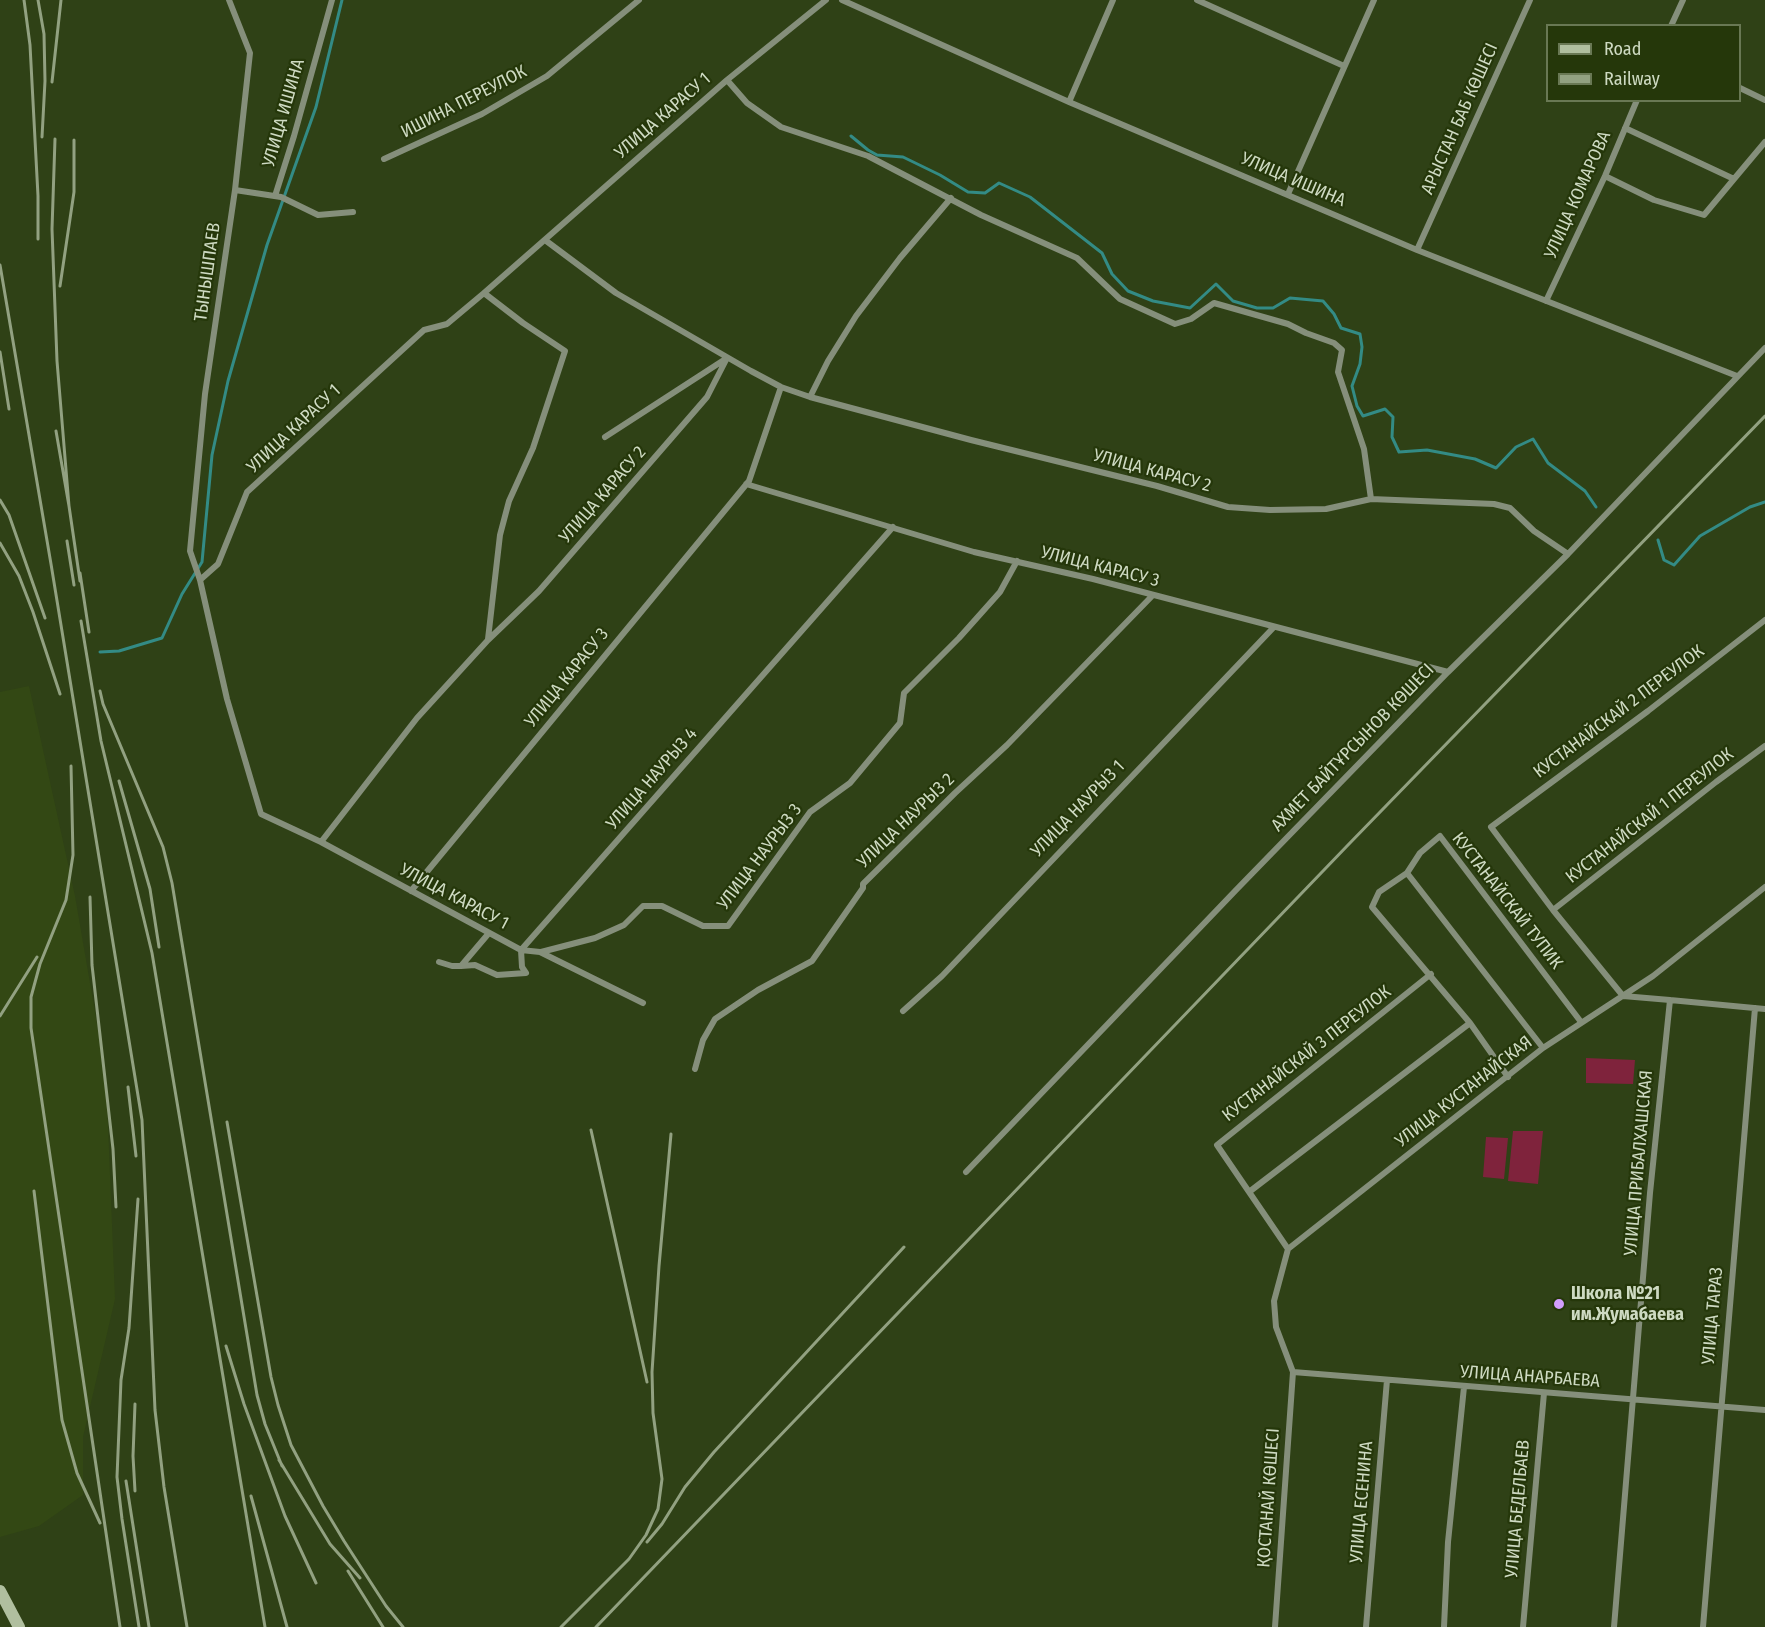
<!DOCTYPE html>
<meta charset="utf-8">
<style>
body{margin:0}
#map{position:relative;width:1765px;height:1627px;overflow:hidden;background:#2f4116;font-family:"Fira Sans Condensed",sans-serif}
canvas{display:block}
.legend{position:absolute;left:1546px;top:24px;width:195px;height:78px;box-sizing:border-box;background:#25370a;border:2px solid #697854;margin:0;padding:8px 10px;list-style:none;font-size:18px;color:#cedac2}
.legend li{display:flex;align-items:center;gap:12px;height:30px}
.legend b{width:30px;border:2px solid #697854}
</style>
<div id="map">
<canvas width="1765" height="1627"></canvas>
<ul class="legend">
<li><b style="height:8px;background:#b0bf9f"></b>Road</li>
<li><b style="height:8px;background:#92a181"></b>Railway</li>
</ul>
</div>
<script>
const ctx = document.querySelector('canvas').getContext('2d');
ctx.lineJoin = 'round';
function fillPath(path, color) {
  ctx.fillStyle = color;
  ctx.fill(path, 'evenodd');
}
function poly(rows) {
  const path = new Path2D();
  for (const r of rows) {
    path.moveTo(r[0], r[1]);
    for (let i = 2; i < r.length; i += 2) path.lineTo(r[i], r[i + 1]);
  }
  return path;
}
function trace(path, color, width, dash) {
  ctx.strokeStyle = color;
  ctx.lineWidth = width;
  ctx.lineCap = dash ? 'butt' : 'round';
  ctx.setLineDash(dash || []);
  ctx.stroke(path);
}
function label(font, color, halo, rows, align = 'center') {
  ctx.font = font + ' "Fira Sans Condensed",sans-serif';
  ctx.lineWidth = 4.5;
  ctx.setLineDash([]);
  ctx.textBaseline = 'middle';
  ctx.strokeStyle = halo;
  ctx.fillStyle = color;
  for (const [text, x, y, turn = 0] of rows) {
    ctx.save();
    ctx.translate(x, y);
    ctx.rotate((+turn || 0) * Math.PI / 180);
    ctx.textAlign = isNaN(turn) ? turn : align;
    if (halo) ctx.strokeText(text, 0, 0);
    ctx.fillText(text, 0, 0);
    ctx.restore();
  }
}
fillPath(poly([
 [29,686,75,896,106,1076,115,1299,83,1437,83,1495,39,1526,0,1537,0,692]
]), '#334814');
fillPath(poly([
 [1586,1058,1635,1060,1633,1084,1586,1083],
 [1513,1131,1543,1131,1538,1184,1508,1181],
 [1486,1137,1508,1138,1504,1179,1483,1177]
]), '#7f233c');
trace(poly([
 [851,136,868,150,877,155,903,157,940,175,968,192,985,193,999,183,1030,197,1102,253,1112,274,1128,291,1153,301,1190,308,1216,284,1233,301,1257,308,1273,308,1290,298,1323,301,1334,314,1341,328,1360,334,1362,347,1360,364,1352,386,1357,406,1363,416,1385,409,1393,417,1392,437,1399,452,1427,450,1475,459,1496,468,1516,447,1533,439,1548,463,1585,491,1596,507],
 [1658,540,1664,560,1674,565,1700,536,1750,507,1765,502],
 [100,652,119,651,162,638,182,594,202,562,212,455,228,381,267,245,316,107,342,0]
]), '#338b85', 3);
trace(poly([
 [229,0,250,53,235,190,205,394,190,551,200,580,227,699,261,814,321,842,521,950,522,967,526,973,497,975,475,965,461,966],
 [842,0,1069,102,1417,250,1737,376],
 [1197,0,1344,66],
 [1671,26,1683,0],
 [727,80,747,103,781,127,868,156,981,215,1077,258,1120,299,1175,324,1191,319,1214,303,1288,324,1306,333,1334,343,1342,350,1338,372,1364,449,1371,499],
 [1740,88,1765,100],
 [1069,102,1113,0],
 [1625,128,1734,179,1765,142],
 [384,159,482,114,547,76,639,0],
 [1605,176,1654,200,1704,215,1734,179],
 [235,190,281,197,318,215,353,212],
 [1288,194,1374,0],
 [275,196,294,136,332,0],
 [545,240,616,293,751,371,781,387,810,397,971,440,1157,486,1228,507,1270,510,1326,509,1371,499,1494,504,1510,508,1534,531,1568,554],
 [1417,250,1530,0],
 [484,293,523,323,565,351,533,448,509,501,500,535,488,639],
 [1546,301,1605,176,1637,100],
 [810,397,828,361,856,316,900,258,951,198],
 [746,484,974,552,1093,579,1448,672],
 [200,580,218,564,247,492,424,330,447,324,484,293,727,80,826,0],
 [321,842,417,718,488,640,539,591,707,397,727,358,605,437],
 [1407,873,1543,1048],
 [411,891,749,481,781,387],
 [1553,910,1716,782,1765,746],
 [541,952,595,938,624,925,643,906,662,906,703,926,728,926,810,812,850,783,900,723,904,693,959,638,1000,592,1017,561],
 [439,962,452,966,461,966,489,933],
 [1670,1000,1765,1009],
 [643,1003,540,952,521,950,893,527],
 [903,1011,942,976,1274,627],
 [695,1069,703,1040,715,1019,758,990,812,961,863,888,863,884,955,793,1007,745,1153,595],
 [1508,1077,1470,1023,1372,907,1379,892,1407,873,1420,853,1440,836,1581,1022],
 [966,1172,1237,889,1448,672,1568,554,1765,348],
 [1249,1192,1470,1023],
 [1288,1249,1217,1145,1431,974],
 [1293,1372,1765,1410],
 [1275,1627,1293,1372,1276,1327,1274,1301,1288,1249,1543,1048,1653,976,1765,887],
 [1366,1627,1387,1380],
 [1444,1627,1448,1542,1464,1387],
 [1523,1627,1544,1393],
 [1614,1627,1650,1193,1670,1000,1623,996,1553,910,1491,827,1648,711,1765,620],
 [1703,1627,1755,1008]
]), '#858f7b', 6);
trace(poly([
 [0,1591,19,1627]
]), '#b0bf9f', 12);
trace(poly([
 [24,0,30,45,38,196,38,239],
 [38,0,44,34,45,81,42,137],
 [52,82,61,0],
 [55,139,52,229,57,361,69,506,56,431],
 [0,265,51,564,142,1120,155,1410,164,1487,187,1627],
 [60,286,74,192,74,140],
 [0,352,9,409],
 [0,500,9,515,45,618],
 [69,506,80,581],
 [67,541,74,585],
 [0,543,19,576,33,612,60,694],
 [80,573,89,632],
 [81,621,101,741,152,953,265,1627],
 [100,691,103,704,163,847,172,883,257,1395,265,1424,282,1466],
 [71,766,73,855,66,900,40,964,31,997,31,1028,120,1627],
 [119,781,150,889,159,947],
 [90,897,92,965,113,1149,116,1207],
 [0,1016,37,957],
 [128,1087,136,1156],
 [227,1122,271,1377,278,1405,291,1445,323,1506,344,1541,386,1606,403,1627],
 [591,1130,647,1382],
 [34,1191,62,1420,77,1473,100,1523],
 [138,1199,129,1328,121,1380,117,1477,122,1519,139,1627],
 [226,1346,244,1404,285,1516,316,1583],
 [279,1460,330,1544,360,1578],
 [126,1481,149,1627],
 [135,1491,133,1456,135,1404],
 [251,1496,287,1627],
 [647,1542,662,1524,685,1487,714,1452,904,1247],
 [348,1571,383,1627],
 [561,1627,629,1559,646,1535,658,1509,662,1479,653,1413,652,1372,659,1266,671,1134],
 [596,1627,1348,845,1765,416]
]), '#92a181', 3);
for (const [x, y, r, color] of [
 [1559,1304,6,"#d29dfd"]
]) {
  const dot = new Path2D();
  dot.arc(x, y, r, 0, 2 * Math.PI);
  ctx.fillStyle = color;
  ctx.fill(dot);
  trace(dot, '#25370a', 2);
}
label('18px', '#cedac2', '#25370a', [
 ["ИШИНА ПЕРЕУЛОК",464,102,-27],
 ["УЛИЦА ИШИНА",284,113,-74],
 ["УЛИЦА КАРАСУ 1",663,116,-41],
 ["АРЫСТАН БАБ КӨШЕСІ",1460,119,-66],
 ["УЛИЦА ИШИНА",1293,180,23],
 ["УЛИЦА КОМАРОВА",1578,195,-66],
 ["ТЫНЫШПАЕВ",208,272,-82],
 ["УЛИЦА КАРАСУ 1",294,429,-43],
 ["УЛИЦА КАРАСУ 2",1152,471,15],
 ["УЛИЦА КАРАСУ 2",603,495,-49],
 ["УЛИЦА КАРАСУ 3",1100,567,14],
 ["УЛИЦА КАРАСУ 3",567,678,-51],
 ["КУСТАНАЙСКАЙ 2 ПЕРЕУЛОК",1619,712,-37],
 ["АХМЕТ БАЙТҰРСЫНОВ КӨШЕСІ",1353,748,-46],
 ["УЛИЦА НАУРЫЗ 4",652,779,-49],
 ["УЛИЦА НАУРЫЗ 1",1078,809,-46],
 ["КУСТАНАЙСКАЙ 1 ПЕРЕУЛОК",1650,816,-38],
 ["УЛИЦА НАУРЫЗ 2",906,821,-44],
 ["УЛИЦА НАУРЫЗ 3",760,857,-53],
 ["УЛИЦА КАРАСУ 1",454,897,28],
 ["КУСТАНАЙСКАЙ ТУПИК",1507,901,52],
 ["КУСТАНАЙСКАЙ 3 ПЕРЕУЛОК",1307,1054,-38],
 ["УЛИЦА КУСТАНАЙСКАЯ",1464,1092,-38],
 ["УЛИЦА ПРИБАЛХАШСКАЯ",1639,1163,-85],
 ["УЛИЦА ТАРАЗ",1713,1316,-85],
 ["УЛИЦА АНАРБАЕВА",1530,1377,4],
 ["ҚОСТАНАЙ КӨШЕСІ",1269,1498,-86],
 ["УЛИЦА ЕСЕНИНА",1362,1502,-85],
 ["УЛИЦА БЕДЕЛБАЕВ",1518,1509,-85]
]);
label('bold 18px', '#cedac2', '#25370a', [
 ["Школа №21",1571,1294],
 ["им.Жумабаева",1571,1315]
], 'left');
</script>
